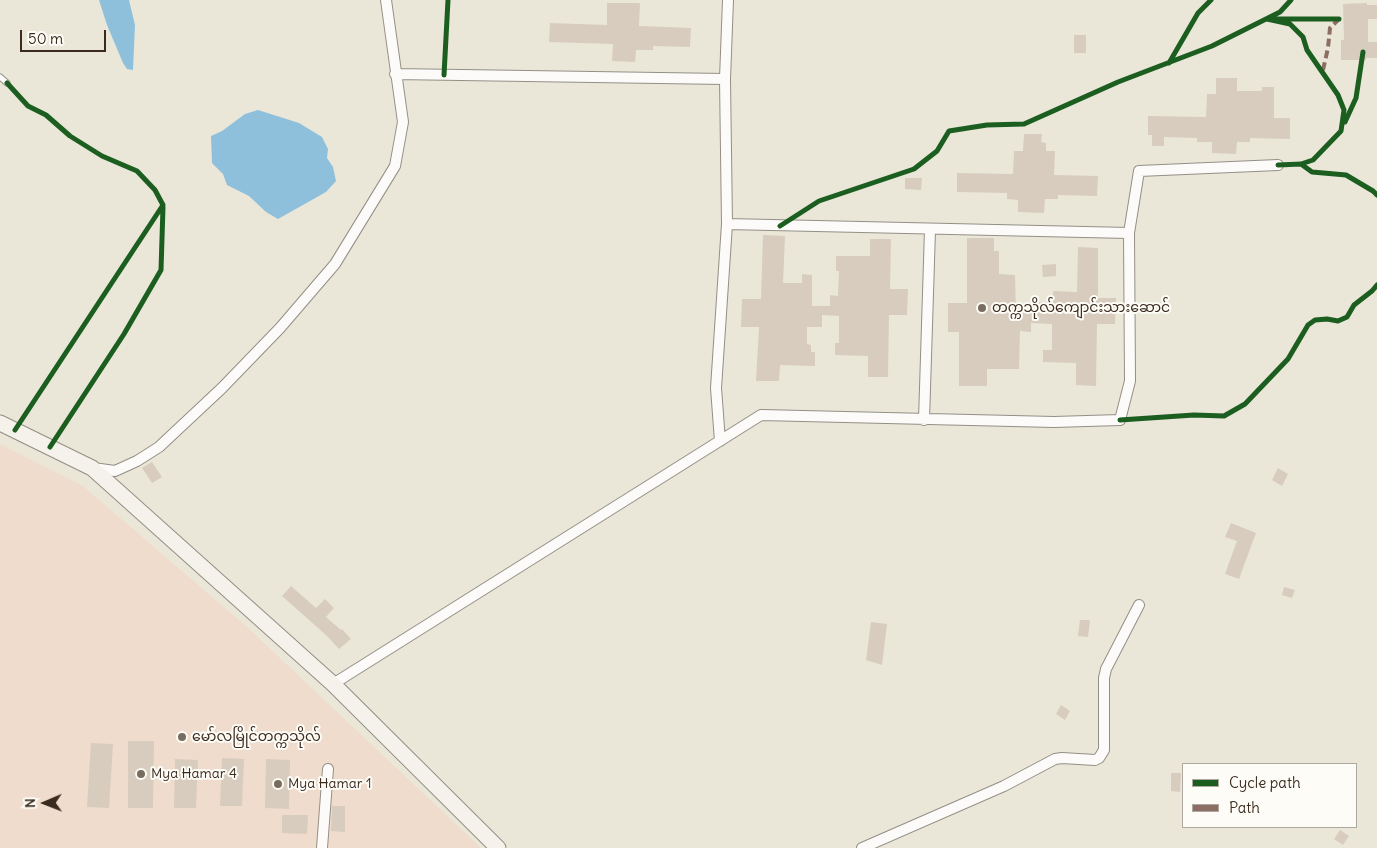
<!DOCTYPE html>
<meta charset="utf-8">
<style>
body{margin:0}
#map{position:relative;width:1377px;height:848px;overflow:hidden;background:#eae7d9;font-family:Delius,sans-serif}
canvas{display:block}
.legend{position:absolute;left:1182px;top:763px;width:175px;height:65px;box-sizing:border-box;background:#fdfcf7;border:1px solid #afa8a0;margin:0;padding:6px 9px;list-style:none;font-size:15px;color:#3b2a1e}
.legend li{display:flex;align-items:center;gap:10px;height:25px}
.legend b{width:25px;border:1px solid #afa8a0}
.north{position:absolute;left:20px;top:778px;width:50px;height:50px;-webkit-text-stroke:4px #fdfcf7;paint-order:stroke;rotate:269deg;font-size:14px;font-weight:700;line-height:20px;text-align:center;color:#3b2a1e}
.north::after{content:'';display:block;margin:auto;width:18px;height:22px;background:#3b2a1e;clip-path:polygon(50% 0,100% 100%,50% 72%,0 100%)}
.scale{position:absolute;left:20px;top:30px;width:86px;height:22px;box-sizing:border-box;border:2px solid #3b2a1e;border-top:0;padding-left:6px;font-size:15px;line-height:18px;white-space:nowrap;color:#3b2a1e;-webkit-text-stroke:4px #fdfcf7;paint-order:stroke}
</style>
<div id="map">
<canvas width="1377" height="848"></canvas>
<ul class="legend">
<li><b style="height:6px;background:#1b5e20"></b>Cycle path</li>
<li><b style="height:6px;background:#8d6e63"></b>Path</li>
</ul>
<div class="north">N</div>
<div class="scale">50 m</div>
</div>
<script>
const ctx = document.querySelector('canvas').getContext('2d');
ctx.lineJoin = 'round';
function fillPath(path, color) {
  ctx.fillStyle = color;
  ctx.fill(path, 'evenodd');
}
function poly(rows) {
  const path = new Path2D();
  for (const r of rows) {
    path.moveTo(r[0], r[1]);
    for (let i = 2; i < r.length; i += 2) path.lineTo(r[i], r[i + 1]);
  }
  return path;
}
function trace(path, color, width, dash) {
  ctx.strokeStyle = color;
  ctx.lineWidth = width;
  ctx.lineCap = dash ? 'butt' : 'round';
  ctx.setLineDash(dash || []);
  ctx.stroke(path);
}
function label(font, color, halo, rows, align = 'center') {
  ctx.font = font + ' Delius,"Noto Sans Myanmar",sans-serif';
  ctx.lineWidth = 4;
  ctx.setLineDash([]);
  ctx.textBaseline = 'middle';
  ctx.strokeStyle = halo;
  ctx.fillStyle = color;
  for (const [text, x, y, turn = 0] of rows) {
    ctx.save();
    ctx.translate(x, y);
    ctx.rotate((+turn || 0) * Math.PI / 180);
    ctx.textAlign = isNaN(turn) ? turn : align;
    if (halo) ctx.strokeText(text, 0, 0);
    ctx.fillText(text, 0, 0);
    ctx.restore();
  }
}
fillPath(poly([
 [0,444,83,486,246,626,481,848,0,848]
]), '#f0dccc');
fillPath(poly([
 [99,0,129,0,135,25,133,70,127,69,123,63,107,25],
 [258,110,299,123,322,137,328,149,327,158,333,167,336,181,326,192,278,219,266,212,249,196,227,185,223,174,212,163,211,136,222,131,245,114]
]), '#8ec0dc');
fillPath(poly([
 [607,3,640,3,639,26,691,28,690,47,653,46,653,50,636,50,635,62,612,61,613,44,549,42,550,23,607,25],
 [1367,3,1367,5,1377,5,1377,19,1368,19,1368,42,1377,42,1377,58,1366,58,1366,60,1341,60,1341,40,1344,40,1343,4],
 [1074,35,1086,35,1086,53,1074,53],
 [1216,78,1237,78,1237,91,1262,91,1262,87,1274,87,1274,118,1290,118,1290,139,1250,138,1250,142,1237,142,1236,154,1212,153,1212,142,1197,142,1197,138,1164,137,1164,146,1152,146,1152,135,1148,135,1148,116,1206,117,1207,94,1216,94],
 [1024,134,1042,134,1041,142,1046,143,1046,151,1055,151,1054,175,1098,176,1097,196,1058,195,1058,199,1045,199,1044,213,1018,212,1018,200,1007,199,1007,193,957,192,957,173,1013,174,1014,151,1023,151],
 [905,178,922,178,921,190,905,189],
 [763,235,785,236,783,283,802,283,802,274,812,275,812,306,830,306,830,295,838,296,839,271,836,271,836,256,870,256,870,239,891,239,890,289,908,289,907,315,889,315,888,377,868,377,868,356,835,355,835,343,839,343,839,316,822,315,822,327,807,327,807,344,811,345,811,352,815,352,815,366,780,365,779,381,756,381,759,327,741,327,742,299,761,299],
 [967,238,994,238,994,251,999,251,999,274,1015,275,1016,313,1037,312,1037,302,1053,302,1053,291,1077,292,1078,247,1098,248,1098,298,1116,298,1115,324,1097,324,1096,386,1076,385,1076,363,1043,362,1043,350,1052,350,1052,324,1031,323,1031,332,1020,331,1019,369,987,369,987,386,959,386,959,332,948,332,948,303,967,303],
 [1056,264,1056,276,1043,277,1042,265],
 [152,462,162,477,152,483,142,468],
 [1278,468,1288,474,1282,486,1272,480],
 [1231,523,1256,533,1239,579,1225,574,1237,541,1225,537],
 [291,586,316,608,325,599,334,608,326,617,341,630,342,629,351,639,339,649,326,635,282,596],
 [1284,587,1295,590,1292,598,1282,595],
 [1080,620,1090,620,1088,637,1078,636],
 [871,622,887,624,882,665,866,660],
 [1061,705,1070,711,1065,720,1056,714],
 [128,741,154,741,153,808,128,808],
 [91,743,113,744,109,808,87,807],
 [222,758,244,759,242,806,220,806],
 [175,759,198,760,196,808,174,808],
 [266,759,290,760,289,809,265,808],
 [1171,773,1181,773,1180,792,1171,791],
 [332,806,345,806,345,832,331,831],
 [282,815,308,815,307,834,282,833],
 [1340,830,1349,836,1343,845,1334,839]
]), '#d8ccbe');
const lane = poly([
 [0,77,7,83]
]);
const street = poly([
 [395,74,725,79,727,224,716,388,720,441],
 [725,79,728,0],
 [727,224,1129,233],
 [924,420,930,230],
 [93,468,115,471,137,461,159,447,222,388,280,328,335,264,395,166,403,122,386,0],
 [333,684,761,415,1054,422,1120,420,1130,381,1129,233,1139,171,1278,165],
 [322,848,328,769],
 [862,848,1004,786,1055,759,1062,758,1095,760,1099,758,1104,750,1104,678,1106,669,1139,605]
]);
const secondary = poly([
 [0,423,92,468,333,684,498,848]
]);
trace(lane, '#948f86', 7);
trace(street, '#948f86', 12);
trace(secondary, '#948f86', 17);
trace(lane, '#fcfbf9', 5);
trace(street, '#fcfbf9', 10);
trace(secondary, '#f5f1eb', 15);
trace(poly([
 [1323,70,1328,48,1330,28,1339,19]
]), '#8d6e63', 4, [8, 4]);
trace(poly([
 [1169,63,1198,13,1211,0],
 [444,75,448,0],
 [7,83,28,106,46,115,70,136,102,156,137,171,155,190,163,205,15,430],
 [1345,122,1356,98,1363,52],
 [1301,164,1313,160,1341,131,1344,110,1338,95,1307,50,1303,37,1290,24,1267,19,1339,19],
 [1278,165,1301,164,1312,172,1346,175,1373,191,1377,195],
 [780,226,819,201,914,169,937,151,949,131,987,125,1024,124,1118,82,1212,46,1280,12,1291,0],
 [1120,420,1194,415,1224,416,1245,404,1288,359,1308,325,1315,320,1327,319,1338,321,1347,317,1354,305,1372,291,1377,285],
 [50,447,124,334,161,270,163,207]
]), '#1b5e20', 5);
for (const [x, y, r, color] of [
 [982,308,5,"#786c5f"],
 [182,737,5,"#786c5f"],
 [141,774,5,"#786c5f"],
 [278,784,5,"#786c5f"]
]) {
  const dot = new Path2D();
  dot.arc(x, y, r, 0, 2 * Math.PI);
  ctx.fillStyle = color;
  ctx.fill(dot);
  trace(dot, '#fdfcf7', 2);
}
label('14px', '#3b2a1e', '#fdfcf7', [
 ["တက္ကသိုလ်ကျောင်းသားဆောင်",992,308],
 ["မော်လမြိုင်တက္ကသိုလ်",192,737],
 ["Mya Hamar 4",151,774],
 ["Mya Hamar 1",288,784]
], 'left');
</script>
